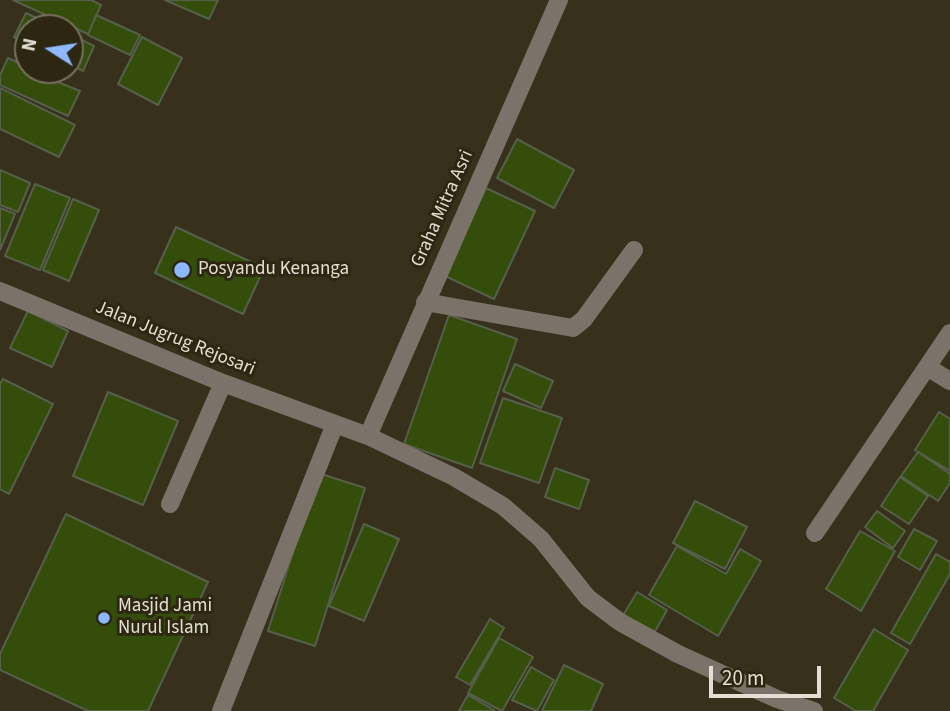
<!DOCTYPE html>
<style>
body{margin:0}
#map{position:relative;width:950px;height:711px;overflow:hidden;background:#37311c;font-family:"Source Sans 3",sans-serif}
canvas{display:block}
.north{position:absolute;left:14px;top:14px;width:70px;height:70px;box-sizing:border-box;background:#2d2712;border:2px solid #75715f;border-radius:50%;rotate:282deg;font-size:19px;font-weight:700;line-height:28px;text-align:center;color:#e2dfd2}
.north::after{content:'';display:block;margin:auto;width:24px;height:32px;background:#8eb8fd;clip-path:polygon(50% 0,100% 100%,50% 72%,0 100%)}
.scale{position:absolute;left:709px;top:666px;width:112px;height:32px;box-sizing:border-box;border:4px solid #e2dfd2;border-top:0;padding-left:9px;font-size:21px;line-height:24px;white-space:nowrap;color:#e2dfd2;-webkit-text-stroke:5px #2d2712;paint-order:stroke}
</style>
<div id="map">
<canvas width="950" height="711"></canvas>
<div class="north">N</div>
<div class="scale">20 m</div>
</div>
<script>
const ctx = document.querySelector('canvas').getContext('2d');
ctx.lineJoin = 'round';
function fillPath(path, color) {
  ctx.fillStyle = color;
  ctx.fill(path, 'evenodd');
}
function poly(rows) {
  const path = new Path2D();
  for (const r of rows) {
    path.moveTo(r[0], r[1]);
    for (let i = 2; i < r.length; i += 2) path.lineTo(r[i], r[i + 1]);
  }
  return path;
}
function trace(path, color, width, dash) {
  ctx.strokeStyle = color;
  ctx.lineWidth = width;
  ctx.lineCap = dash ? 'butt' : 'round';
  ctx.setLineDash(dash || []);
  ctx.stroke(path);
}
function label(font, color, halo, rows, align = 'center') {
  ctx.font = font + ' "Source Sans 3",sans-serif';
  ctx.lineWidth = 6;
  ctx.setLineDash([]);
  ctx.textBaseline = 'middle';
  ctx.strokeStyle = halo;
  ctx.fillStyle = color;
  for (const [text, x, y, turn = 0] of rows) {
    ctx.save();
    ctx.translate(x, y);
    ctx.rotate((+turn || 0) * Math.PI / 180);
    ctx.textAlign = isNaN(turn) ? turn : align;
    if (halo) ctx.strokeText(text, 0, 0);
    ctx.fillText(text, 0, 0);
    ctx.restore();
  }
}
const building = poly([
 [13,0,91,0,101,5,88,34,13,0],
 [165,0,218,0,209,19,165,0],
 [26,13,58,28,28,28,28,44,14,37,26,13],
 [96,15,140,35,130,55,88,35,96,15],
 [70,34,94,46,83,71,70,64,70,34],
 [142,37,182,58,158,105,118,84,142,37],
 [8,58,28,67,28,70,80,91,68,116,0,85,0,75,8,58],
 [0,88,75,125,59,157,0,129,0,88],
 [517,139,574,170,554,208,497,178,517,139],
 [0,170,30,183,18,212,0,205,0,170],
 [35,184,70,198,40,270,5,256,35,184],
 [486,188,535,211,494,299,445,276,486,188],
 [73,199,99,210,69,281,43,270,73,199],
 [0,208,15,214,0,250,0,208],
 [176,227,264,268,243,314,155,273,176,227],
 [28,311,68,331,52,367,10,348,28,311],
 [449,315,517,339,472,468,404,444,449,315],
 [515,364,553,381,541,408,503,391,515,364],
 [3,379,53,404,9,494,0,489,0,384,3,379],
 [108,392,178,421,143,505,73,476,108,392],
 [503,398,562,418,539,483,480,463,503,398],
 [939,412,950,419,950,471,915,450,939,412],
 [918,452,950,474,950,483,938,501,901,476,918,452],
 [555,468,589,480,579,509,545,497,555,468],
 [318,473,365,488,315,646,268,631,318,473],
 [900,477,928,496,909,524,881,506,900,477],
 [695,501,747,527,725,569,673,543,695,501],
 [877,511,905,531,893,548,865,527,877,511],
 [66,514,208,582,148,711,88,711,0,670,0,654,66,514],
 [364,524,399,539,364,621,329,606,364,524],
 [914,529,937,541,920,570,898,557,914,529],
 [860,531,895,551,861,611,826,589,860,531],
 [677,546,726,574,740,549,761,561,718,636,649,595,677,546],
 [936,554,950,562,950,574,910,644,891,633,936,554],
 [637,592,667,610,653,635,622,617,637,592],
 [490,619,504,628,470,685,456,677,490,619],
 [874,629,908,650,873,711,856,711,834,698,874,629],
 [499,638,533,657,502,711,468,693,499,638],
 [564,665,603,684,591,711,542,711,564,665],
 [531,667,554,680,537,711,512,700,531,667],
 [468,695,494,710,494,711,459,711,468,695]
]);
fillPath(building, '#344d0b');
trace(building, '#555f4a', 2);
trace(poly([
 [0,291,223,383,368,436,454,477,503,506,541,539,588,598,620,622,678,654,777,699,814,711],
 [425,302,573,328,584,319,634,250],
 [927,367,950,381],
 [368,436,559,0],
 [170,504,223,383],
 [815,533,950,333],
 [221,711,335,424]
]), '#7b726a', 18);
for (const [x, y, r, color] of [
 [182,270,9,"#8eb8fd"],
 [104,618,7,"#8eb8fd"]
]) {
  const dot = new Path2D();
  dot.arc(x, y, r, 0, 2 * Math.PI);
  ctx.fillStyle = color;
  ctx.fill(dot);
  trace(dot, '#2d2712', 2.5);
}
label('19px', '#e2dfd2', '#2d2712', [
 ["Graha Mitra Asri",443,209,-66],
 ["Jalan Jugrug Rejosari",175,339,22]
]);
label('19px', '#e2dfd2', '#2d2712', [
 ["Posyandu Kenanga",198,270],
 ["Masjid Jami",118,607],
 ["Nurul Islam",118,629]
], 'left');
</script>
